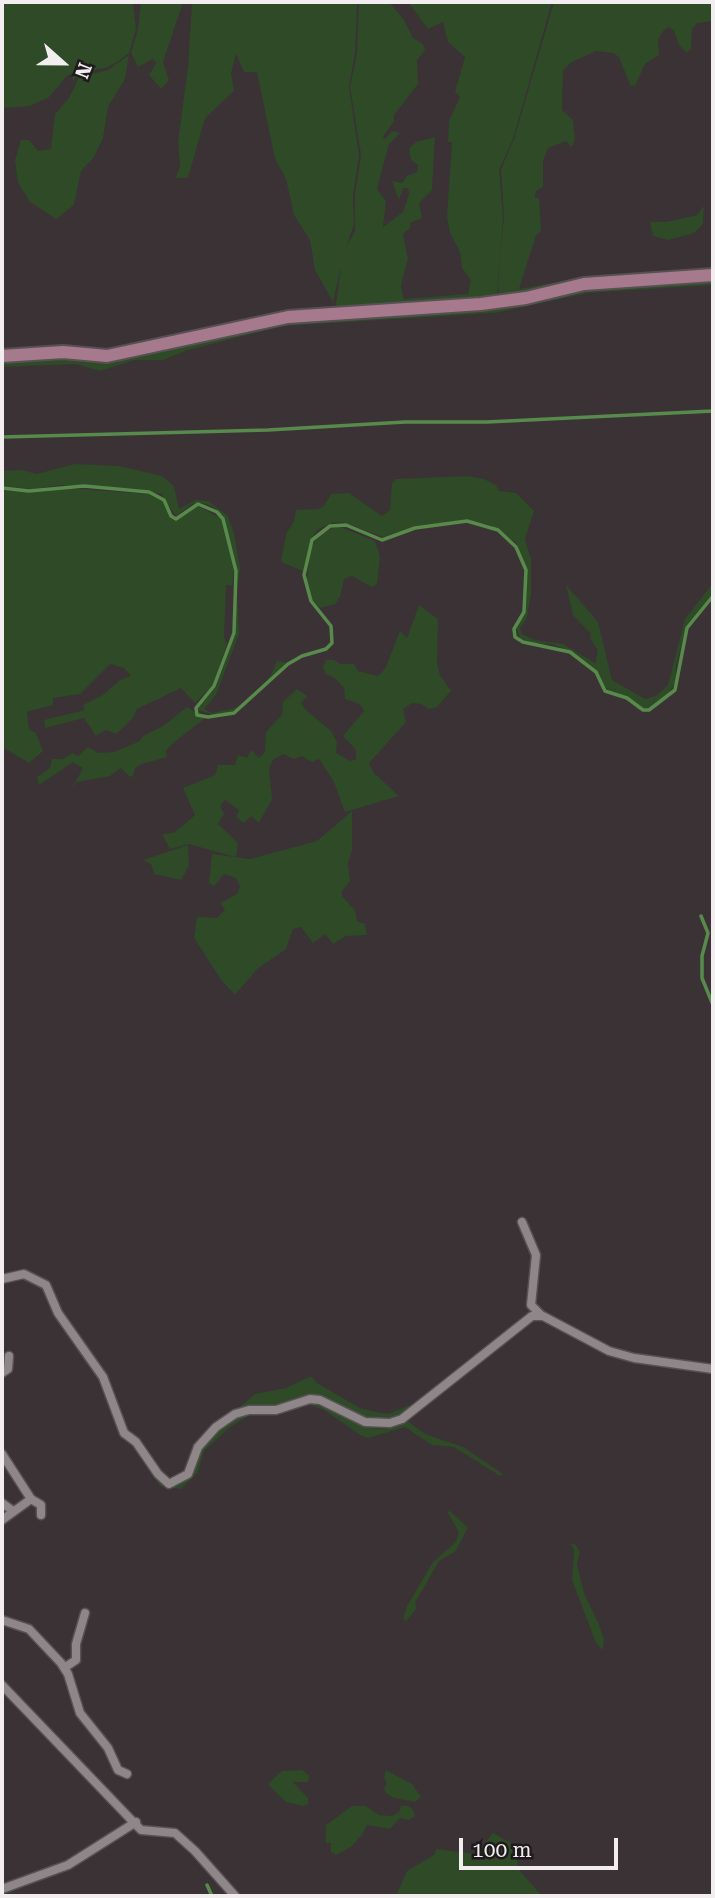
<!DOCTYPE html>
<style>
body{margin:0}
#map{position:relative;width:715px;height:1898px;overflow:hidden;background:#3a3235;font-family:"Roboto Serif",serif}
canvas{display:block}
.frame{position:absolute;inset:0;border:4px solid #f2edee;pointer-events:none}
.north{position:absolute;left:28px;top:28px;width:70px;height:70px;-webkit-text-stroke:5px #1f1b1d;paint-order:stroke;rotate:111deg;font-size:19px;font-weight:700;line-height:28px;text-align:center;color:#f2edee}
.north::after{content:'';display:block;margin:auto;width:24px;height:32px;background:#f2edee;clip-path:polygon(50% 0,100% 100%,50% 72%,0 100%)}
.scale{position:absolute;left:459px;top:1838px;width:159px;height:32px;box-sizing:border-box;border:4px solid #f2edee;border-top:0;padding-left:9px;font-size:21px;line-height:24px;white-space:nowrap;color:#f2edee;-webkit-text-stroke:5px #1f1b1d;paint-order:stroke}
</style>
<div id="map">
<canvas width="715" height="1898"></canvas>
<div class="frame"></div>
<div class="north">N</div>
<div class="scale">100 m</div>
</div>
<script>
const ctx = document.querySelector('canvas').getContext('2d');
ctx.lineJoin = 'round';
function fillPath(path, color) {
  ctx.fillStyle = color;
  ctx.fill(path, 'evenodd');
}
function poly(rows) {
  const path = new Path2D();
  for (const r of rows) {
    path.moveTo(r[0], r[1]);
    for (let i = 2; i < r.length; i += 2) path.lineTo(r[i], r[i + 1]);
  }
  return path;
}
function trace(path, color, width, dash) {
  ctx.strokeStyle = color;
  ctx.lineWidth = width;
  ctx.lineCap = dash ? 'butt' : 'round';
  ctx.setLineDash(dash || []);
  ctx.stroke(path);
}
fillPath(poly([
 [2,2,133,2,136,29,129,53,117,62,106,68,80,72,73,81,72,73,67,76,48,98,29,106,2,108],
 [141,2,183,2,163,62,169,80,161,89,149,75,156,63,153,59,138,67,131,53,138,29],
 [192,2,357,2,355,53,349,87,359,155,353,195,354,224,346,248,355,231,355,194,361,155,350,87,357,53,359,2,389,2,404,20,413,38,423,44,425,50,417,60,418,84,394,115,394,121,383,137,385,139,392,131,400,133,389,144,377,189,386,201,383,227,403,212,409,194,408,188,403,188,399,200,392,181,402,183,407,176,417,172,418,165,411,160,409,149,416,142,435,137,432,190,419,203,422,218,410,223,410,228,403,234,408,259,401,285,404,299,468,294,471,280,462,268,460,252,450,233,447,216,452,142,448,142,449,121,460,97,455,92,465,57,448,42,443,22,428,29,408,2,552,2,513,139,499,170,503,218,497,299,335,311,341,267,333,302,315,270,310,240,294,215,286,179,275,159,257,72,244,72,236,54,231,73,234,91,205,118,188,178,176,178,180,166,178,142,188,67],
 [554,2,713,2,713,21,697,23,692,29,691,48,687,53,679,45,674,31,669,27,663,31,658,40,659,55,645,64,635,86,630,85,619,57,613,53,596,51,572,62,563,70,562,110,573,120,575,140,572,147,566,141,548,148,543,161,543,187,536,191,535,197,539,199,541,231,536,235,519,289,584,277,713,268,713,273,499,299,498,278,504,217,501,169,514,139],
 [129,55,125,79,108,107,103,138,94,157,81,171,74,205,56,219,30,202,18,183,15,160,21,140,29,140,38,151,51,149,55,114,69,98,79,77,108,70],
 [704,206,703,224,694,233,668,240,653,236,650,222,666,222,697,215],
 [713,279,713,285,587,293,495,313,283,326,188,350,163,360,135,360,100,371,76,364,2,367,2,360,60,355,87,358,289,321,583,289],
 [74,464,119,466,162,476,174,486,179,509,196,500,208,501,228,516,234,533,240,568,237,590,239,634,216,695,204,709,212,713,239,707,270,677,277,661,289,663,245,705,229,713,214,715,198,710,199,703,216,687,235,635,237,567,223,516,212,506,202,503,192,504,176,516,161,494,139,489,63,485,32,489,2,486,2,471,22,470,37,474],
 [468,476,484,479,496,485,499,491,516,493,534,511,525,539,531,559,531,594,527,618,520,628,522,634,534,640,563,644,595,663,598,650,590,639,591,634,573,615,566,585,598,622,612,680,645,699,656,696,668,685,685,619,713,583,713,593,686,628,676,665,676,682,667,695,648,708,642,708,628,697,605,688,595,669,575,653,552,644,533,643,520,638,517,629,526,611,527,570,516,543,491,525,467,520,414,527,382,537,343,522,331,523,317,530,310,540,303,571,281,562,286,534,294,521,296,510,318,509,324,506,331,494,349,493,382,516,390,510,392,483,396,479],
 [64,488,150,494,162,499,169,515,176,520,198,506,218,517,224,522,232,551,234,571,232,586,226,585,224,637,227,644,213,685,195,703,181,688,137,709,133,718,116,734,106,730,96,736,84,718,45,728,44,720,85,710,83,705,103,695,120,680,131,676,124,668,110,664,80,694,53,698,53,705,27,712,29,729,36,733,43,751,29,763,2,747,2,490,41,492],
 [338,526,375,541,380,557,377,584,372,587,352,576,344,579,340,597,335,604,320,608,312,600,307,581,310,550,319,534],
 [419,605,438,619,437,663,440,675,451,691,437,707,429,709,421,704,412,703,403,709,406,722,369,763,374,773,399,796,345,812,334,782,319,759,312,762,302,756,294,759,283,754,273,760,269,769,272,799,259,823,251,816,244,823,236,817,239,810,225,800,220,806,224,814,218,824,238,843,236,857,188,844,170,849,162,834,174,833,195,815,183,788,215,775,218,765,235,765,238,755,247,758,251,750,259,758,265,752,266,732,282,715,283,702,297,689,307,696,301,703,306,710,331,731,337,742,336,753,350,761,356,759,356,750,343,736,364,711,360,704,345,699,344,688,336,679,326,674,323,666,326,660,334,660,340,664,354,664,358,671,378,676,385,669,400,631,407,638],
 [187,707,205,718,172,744,166,751,167,757,142,764,135,768,133,776,130,777,121,768,110,776,77,782,71,790,83,768,73,762,39,785,37,777,50,768,52,759,63,759,72,753,78,756,88,747,98,753,114,752,140,741,143,736,163,726],
 [352,811,352,851,348,863,350,881,342,891,342,896,355,910,357,921,365,924,367,935,346,936,333,944,325,934,313,943,301,927,293,929,286,949,257,969,235,995,222,981,194,938,197,917,217,918,225,910,220,903,237,894,240,886,236,878,224,874,214,886,209,883,212,854,250,859,317,841],
 [188,845,189,866,181,880,154,874,151,864,143,860],
 [311,1376,317,1383,360,1408,376,1412,388,1414,428,1398,397,1418,372,1421,313,1396,275,1408,234,1412,255,1394,286,1388],
 [304,1403,326,1408,370,1428,384,1429,406,1420,425,1434,463,1447,503,1474,500,1476,454,1447,432,1445,405,1427,368,1438,362,1436,324,1410],
 [250,1415,230,1427,204,1451,198,1472,181,1489,160,1486,144,1463,140,1450,173,1486,179,1484,189,1477,197,1454,216,1429,238,1417],
 [450,1511,468,1528,455,1552,439,1561,415,1603,417,1608,406,1621,403,1619,407,1606,433,1562,456,1542,459,1532,447,1512],
 [570,1543,576,1545,580,1552,577,1564,584,1593,599,1625,604,1639,603,1650,596,1643,572,1580,574,1550],
 [302,1770,309,1775,308,1782,293,1782,308,1798,308,1804,303,1806,286,1802,269,1786,269,1783,282,1771],
 [386,1770,412,1784,421,1797,415,1802,394,1798,386,1793,384,1788,387,1783,384,1778],
 [352,1806,366,1806,379,1815,392,1816,399,1812,401,1806,408,1806,413,1809,415,1816,409,1820,400,1818,390,1829,367,1825,362,1835,351,1847,336,1855,331,1852,331,1843,326,1843,326,1825],
 [493,1833,520,1848,516,1857,520,1871,542,1896,396,1896,407,1871,435,1854,436,1849,476,1854]
]), '#2e4a27');
trace(poly([
 [2,437,268,430,405,422,487,422,713,411],
 [2,488,29,491,84,486,149,492,164,500,171,516,176,519,198,504,217,512,223,519,236,571,234,633,214,686,196,708,197,715,208,717,234,713,288,664,302,656,326,649,332,643,331,626,311,601,304,575,312,540,330,526,346,525,382,540,415,528,467,521,498,530,516,547,526,570,524,612,514,629,515,637,523,642,570,652,596,672,605,691,627,698,643,710,649,710,675,690,687,628,713,596],
 [701,916,708,933,702,956,702,978,713,1005],
 [207,1885,212,1896]
]), '#588a4b', 3.5);
const street = poly([
 [522,1222,536,1255,531,1305,542,1316],
 [2,1279,24,1274,46,1285,58,1313,103,1377,124,1433,136,1442,158,1474,169,1484,188,1474,198,1447,216,1427,235,1414,249,1410,276,1410,310,1399,320,1400,365,1422,390,1423,402,1419,532,1316,543,1316,609,1351,634,1358,713,1369],
 [2,1373,8,1369,9,1356],
 [2,1454,31,1499],
 [2,1503,13,1511],
 [2,1520,31,1499,41,1505,41,1515],
 [2,1620,29,1629,61,1663,68,1674,80,1713,108,1748,118,1770,127,1774],
 [64,1668,76,1660,76,1644,85,1613],
 [2,1685,141,1830,175,1833,195,1851,235,1896],
 [2,1889,68,1865,136,1822]
]);
const secondary = poly([
 [2,356,63,352,107,356,288,317,481,304,526,298,584,284,713,275]
]);
trace(street, '#575153', 11);
trace(secondary, '#575153', 16);
trace(street, '#8f8689', 8);
trace(secondary, '#a67a8c', 12);
</script>
